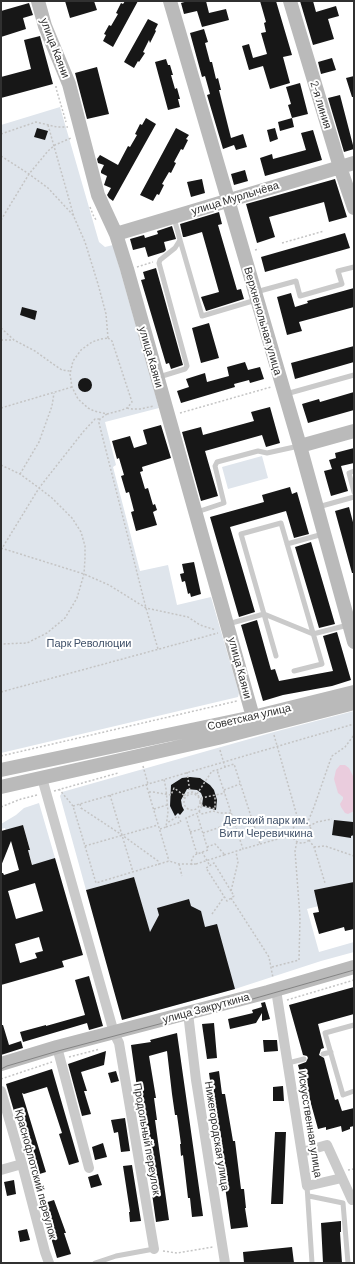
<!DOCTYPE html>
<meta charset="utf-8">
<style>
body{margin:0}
#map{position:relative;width:355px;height:1264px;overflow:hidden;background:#fff;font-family:Barlow,sans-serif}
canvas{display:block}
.frame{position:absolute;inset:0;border:2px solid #303030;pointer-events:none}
</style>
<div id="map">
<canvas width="355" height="1264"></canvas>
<div class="frame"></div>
</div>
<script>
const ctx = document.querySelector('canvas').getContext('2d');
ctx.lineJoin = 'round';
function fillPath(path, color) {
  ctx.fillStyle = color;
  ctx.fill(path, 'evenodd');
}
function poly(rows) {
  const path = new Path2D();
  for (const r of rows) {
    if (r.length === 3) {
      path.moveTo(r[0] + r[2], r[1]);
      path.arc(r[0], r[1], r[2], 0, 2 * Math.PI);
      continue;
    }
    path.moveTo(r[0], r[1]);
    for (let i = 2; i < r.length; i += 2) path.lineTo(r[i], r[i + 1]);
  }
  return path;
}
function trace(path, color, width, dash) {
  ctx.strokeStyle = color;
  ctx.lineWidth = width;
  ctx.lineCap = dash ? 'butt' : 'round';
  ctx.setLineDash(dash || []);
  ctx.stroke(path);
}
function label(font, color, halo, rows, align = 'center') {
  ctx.font = font + ' Barlow,sans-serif';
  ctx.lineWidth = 4;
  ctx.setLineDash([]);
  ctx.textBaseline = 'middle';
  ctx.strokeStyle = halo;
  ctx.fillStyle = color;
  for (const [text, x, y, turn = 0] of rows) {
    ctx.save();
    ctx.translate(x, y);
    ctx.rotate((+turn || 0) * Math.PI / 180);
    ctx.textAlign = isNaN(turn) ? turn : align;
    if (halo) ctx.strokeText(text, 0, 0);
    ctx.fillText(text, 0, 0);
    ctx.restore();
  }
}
fillPath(poly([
 [60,107,99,242,105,247,113,245,159,408,105,422,116,465,113,467,140,571,168,565,177,605,211,597,239,693,238,697,1,753,1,125],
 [262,456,268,478,228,489,222,467],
 [354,711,354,897,307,909,319,952,354,942,354,952,321,961,235,989,165,1008,146,938,151,937,134,877,86,890,60,796,62,792,274,732],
 [39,803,55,858,33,867,28,850,30,849,23,825,6,830,5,828,1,829,1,824,16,815,24,808]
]), '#dfe5ec');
fillPath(poly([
 [340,765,345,765,349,768,353,776,354,811,348,814,345,813,341,807,340,804,343,799,343,797,338,793,334,779,336,770]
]), '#eaccdd');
fillPath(poly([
 [65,1,94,1,97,10,70,18],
 [125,1,138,1,113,47,103,41,106,35,104,34,109,25,111,26,118,14,116,13,121,3,123,4],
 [188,1,206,1,209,13,226,9,229,20,202,27,197,11,184,14,181,3],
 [260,1,276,1,292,55,283,57,290,83,270,89,263,66,249,70,242,46,249,44,253,58,267,54,261,33,266,32,264,23,266,22],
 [300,1,313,1,316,12,336,6,339,16,328,19,334,39,313,45],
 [29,3,33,15,23,18,26,29,1,37,1,11],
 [148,19,158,24,155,30,156,31,150,43,149,40,143,52,145,53,139,62,138,61,134,68,124,62],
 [204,29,208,42,205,43,210,62,212,62,216,79,218,78,221,90,219,90,231,138,243,134,247,147,236,150,234,145,223,149,207,95,210,94,205,76,202,77,190,33],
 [40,36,53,84,1,98,1,77,31,69,24,40],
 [332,58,336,70,321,74,318,62],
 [166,59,168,65,170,65,173,75,171,75,175,89,177,88,180,99,178,99,180,107,168,110,155,62],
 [97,67,109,114,87,119,75,73],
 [354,76,354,97,352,97,346,78],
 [300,83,308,114,292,118,288,105,291,104,286,87],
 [340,95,354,149,344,152,328,98],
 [146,118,156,124,113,201,109,198,107,195,111,188,104,185,107,176,101,173,101,171,104,165,98,163,97,159,100,155,118,165,128,146,130,147,137,135,135,134,140,124,142,125],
 [292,118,294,127,280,131,278,122],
 [37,128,48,131,45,140,34,137],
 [176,128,189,135,186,139,188,140,183,150,181,149,174,162,176,163,171,173,169,172,162,184,164,185,159,195,157,194,153,201,140,195],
 [275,128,278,139,270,142,267,130],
 [313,130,322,160,265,176,260,158,272,154,273,159,306,150,301,133],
 [245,170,248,181,234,185,231,174],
 [202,179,205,193,191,197,187,182],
 [335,179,347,217,329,222,324,202,269,217,275,237,257,243,246,204],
 [219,212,222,224,218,225,237,290,241,289,244,299,206,311,201,297,219,292,202,232,185,237,183,237,180,224],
 [172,226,176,239,164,242,166,250,164,252,148,257,145,247,133,250,130,239,144,235,145,238,158,234,157,231],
 [345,233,350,248,265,272,261,257],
 [156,268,183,365,171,369,169,363,166,364,141,280,145,279,143,272],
 [354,288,354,307,299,322,302,331,287,335,277,297,291,293,295,307,308,303,307,301],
 [22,307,37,311,35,320,20,315],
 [209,323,219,358,201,363,192,328],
 [354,346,354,362,295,379,291,363],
 [245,362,248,370,260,367,264,379,250,383,249,380,234,384,235,387,181,403,177,391,189,387,186,379,205,373,207,382,229,376,227,367],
 [85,385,7],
 [354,392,354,410,308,423,302,404,319,399,320,402],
 [270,407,280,443,266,447,262,435,205,451,218,496,201,501,182,432,201,427,203,435,254,421,251,412],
 [161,425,171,458,142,467,143,471,140,472,145,489,148,488,153,505,155,504,157,510,153,512,157,525,136,531,131,512,134,511,129,492,126,493,121,476,124,475,119,458,117,459,112,441,130,436,134,448,147,444,143,430],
 [354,448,354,463,341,466,348,491,331,496,324,471,332,469,329,460,336,458,335,453],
 [290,487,292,494,297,492,309,534,294,538,286,511,230,527,255,612,239,617,210,517,264,502,262,495],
 [349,507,354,526,354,573,352,573,335,511],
 [311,542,335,624,319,628,295,547],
 [194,562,201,594,191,597,190,593,188,594,185,581,182,582,180,574,184,573,182,564],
 [257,620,271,670,275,669,279,681,333,671,323,636,337,632,351,680,332,686,283,695,263,701,241,625],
 [190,777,200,778,210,785,214,790,217,800,216,810,202,806,203,798,201,793,197,790,187,789,181,800,182,806,184,810,180,815,178,813,175,816,170,806,171,785,182,778],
 [334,820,353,822,354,835,351,836,351,838,332,835],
 [23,825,30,850,28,850,32,865,55,858,83,955,62,961,64,967,1,985,1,873,3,873,4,875,19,870,11,841,1,866,1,831],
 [35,883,43,911,16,919,8,891],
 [39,937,43,951,35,953,37,958,20,963,15,944],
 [134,877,150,932,159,915,157,908,189,899,191,906,201,911,205,927,217,924,235,989,122,1020,86,890],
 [354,882,354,929,345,931,344,927,319,934,313,913,319,912,314,890],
 [89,976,103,1026,89,1030,87,1023,23,1042,20,1032,46,1025,46,1026,85,1015,75,980],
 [354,987,354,1014,318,1024,324,1048,321,1049,319,1055,324,1058,335,1100,338,1099,342,1111,354,1108,354,1126,350,1127,350,1129,342,1132,341,1126,326,1130,326,1127,318,1129,306,1086,304,1087,298,1065,306,1062,308,1058,307,1056,303,1055,289,1005],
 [265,1002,270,1019,262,1021,262,1013,256,1023,230,1029,228,1019,253,1013,252,1010,262,1007,261,1003],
 [214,1023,217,1058,207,1059,202,1024],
 [1,1025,3,1025,9,1045,21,1041,23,1048,1,1055],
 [177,1033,203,1216,192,1217,190,1198,188,1198,183,1155,181,1156,180,1144,181,1144,177,1115,175,1115,172,1094,167,1051,149,1056,156,1098,154,1098,157,1120,155,1120,169,1220,156,1222,131,1045,151,1042,150,1040],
 [263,1040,277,1040,278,1051,264,1052],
 [106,1051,104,1065,81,1072,87,1091,84,1091,91,1114,82,1116,68,1064],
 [52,1069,79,1162,69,1165,59,1134,62,1133,47,1087,24,1094,22,1093,46,1172,33,1176,6,1084],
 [116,1071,119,1081,111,1083,108,1073],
 [219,1071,222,1094,225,1094,233,1141,235,1141,241,1189,244,1189,246,1208,245,1208,248,1227,231,1229,209,1073],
 [283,1086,284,1101,273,1101,273,1087],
 [125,1118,130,1151,121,1152,118,1132,114,1133,111,1120],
 [275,1132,286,1132,283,1204,271,1204],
 [103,1143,107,1157,95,1160,92,1147],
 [132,1165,141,1221,130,1222,129,1212,130,1212,123,1166],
 [98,1174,102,1185,91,1188,88,1177],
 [14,1180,16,1194,7,1196,4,1182],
 [54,1200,66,1233,64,1233,71,1254,57,1258,41,1204],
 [341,1221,341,1232,340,1232,342,1263,323,1263,321,1223],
 [27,1229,30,1240,20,1242,18,1231],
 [292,1247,294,1263,244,1263,243,1252]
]), '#171717');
trace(poly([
 [56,86,56,88,66,122],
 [48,125,74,217,85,242,98,284,106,314,108,338],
 [1,134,36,122,57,127,68,127],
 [1,156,29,174,48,188,73,215],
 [90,207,94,217,97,221],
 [1,220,29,174,48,151,55,145,71,138],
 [282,243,324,231],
 [255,250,259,249],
 [137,267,153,262],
 [1,328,14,340,35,351,53,364,62,370,70,371],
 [108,338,112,341,132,402,127,408,122,410,107,414,94,411,88,408,78,399,72,387,70,374,73,361,81,350,92,342,101,339,108,338],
 [1,340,14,340],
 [1,408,72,387],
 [127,408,132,409,140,409,154,406],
 [180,413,271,387],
 [107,414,100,419,99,423,146,608,158,649],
 [1,465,20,474,39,488,52,498,72,518,81,532,85,546,85,558,84,574,77,598,65,618,47,633,27,643,1,644],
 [20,474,39,442,52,406,54,393],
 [1,548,84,574,109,585,146,608,188,617,200,625,216,630],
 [1,550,39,488,83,432,95,419,100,419],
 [1,692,218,633],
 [274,735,299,823],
 [220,750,225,767],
 [1,756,237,701],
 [143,766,148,784],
 [187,772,190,792],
 [146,784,169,861],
 [59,789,73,806,96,883,169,861,179,864,196,864],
 [224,790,240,784],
 [54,791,118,773],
 [149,792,153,792,171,795,174,788,185,796],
 [192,802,8],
 [197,794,212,771,217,770,225,767,234,764,260,844,243,849,217,770],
 [110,795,133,872],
 [185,798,183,797,187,793,193,792,197,794,201,799,201,808,198,813,186,818,197,854,208,850,197,814],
 [201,798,225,793],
 [80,804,81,808,122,835,158,861,159,865],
 [201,805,215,809,215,796],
 [73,806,354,724],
 [1,807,21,799,37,795],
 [154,809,167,805],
 [199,811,201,814,213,811,220,813,231,813],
 [302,833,10],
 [307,824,314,807,330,761,332,756,345,747,354,735],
 [309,826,317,822,332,819],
 [166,827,181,822,178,816,167,823],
 [160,829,166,827,168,812,166,789,164,779],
 [190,832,201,829],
 [203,833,235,822],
 [309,840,314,847,325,883],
 [260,844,292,835],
 [85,846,158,825],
 [207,847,215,844,225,855],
 [314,847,325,846,354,856],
 [202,852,210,866],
 [224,855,243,849],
 [179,864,182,876],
 [192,865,191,862,194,855,197,854],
 [231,891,214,863,206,868,227,901,234,896,231,891,238,862,236,852],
 [231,898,269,957,273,978],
 [212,914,224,897],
 [272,967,299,960,300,917,295,851,297,841],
 [287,1000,354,980],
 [69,1057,100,1049],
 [1,1079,52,1062],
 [348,1170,354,1169],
 [163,1251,177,1253,213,1247]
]), '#c4c4c4', 1.5, [2, 2]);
trace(poly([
 [180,240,202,316,256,300],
 [256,292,296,281,300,296,342,284,338,271,354,267],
 [159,377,185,369,187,366,159,263,160,260,175,248,180,240,174,218],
 [286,394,354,375],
 [354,471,349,473,354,492],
 [318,507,354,497],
 [197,512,224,503,215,466,217,462,258,451,267,453,299,446],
 [287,544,323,534],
 [228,624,264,614,313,634,348,625],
 [276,656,241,534,281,523,322,664,294,671],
 [354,1025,325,1033,343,1095,354,1091],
 [323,1054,331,1052],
 [288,1063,304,1059],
 [307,1186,312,1263],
 [309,1196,343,1203,348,1263],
 [95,1263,116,1256,154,1249]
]), '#cacaca', 5);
trace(poly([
 [42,778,114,1033,119,1043,154,1249],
 [276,990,307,1186,342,1178],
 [188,1013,196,1080,225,1263],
 [57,1047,89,1168],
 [1,1091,22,1164,45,1252,49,1263],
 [302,1152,327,1145,352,1200,354,1199],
 [1,1170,22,1164]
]), '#cacaca', 10);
trace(poly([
 [38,1,45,26,69,84,98,195,116,234,127,269,253,717],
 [170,1,300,446,354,642],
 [290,1,340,167,354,208],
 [116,234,354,163],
 [300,446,354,431],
 [1,770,253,717,354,692],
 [1,787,218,738,354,703],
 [1,1064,57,1047,268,992,354,967]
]), '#bababa', 14);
trace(poly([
 [1,1069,7,1066,58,1051,242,1002,354,970]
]), '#858585', 1);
trace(poly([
 [196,864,224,855]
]), '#c4c4c4', 1.5, [2, 2]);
label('11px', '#303030', '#fff', [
 ["улица Каяни",55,48,69],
 ["2-я линия",321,105,73],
 ["улица Мурлычёва",235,198,-17],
 ["Верхненольная улица",263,321,74],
 ["улица Каяни",151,357,74],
 ["улица Каяни",240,668,75],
 ["Советская улица",249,717,-13],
 ["улица Закруткина",206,1008,-15],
 ["Искусственная улица",310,1124,81],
 ["Нижегородская улица",217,1136,81],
 ["Продольный переулок",147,1139,80],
 ["Краснофлотский переулок",36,1174,75]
]);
label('11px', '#405169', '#fff', [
 ["Парк Революции",89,643],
 ["Детский парк им.",266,820],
 ["Вити Черевичкина",266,833]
]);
</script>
